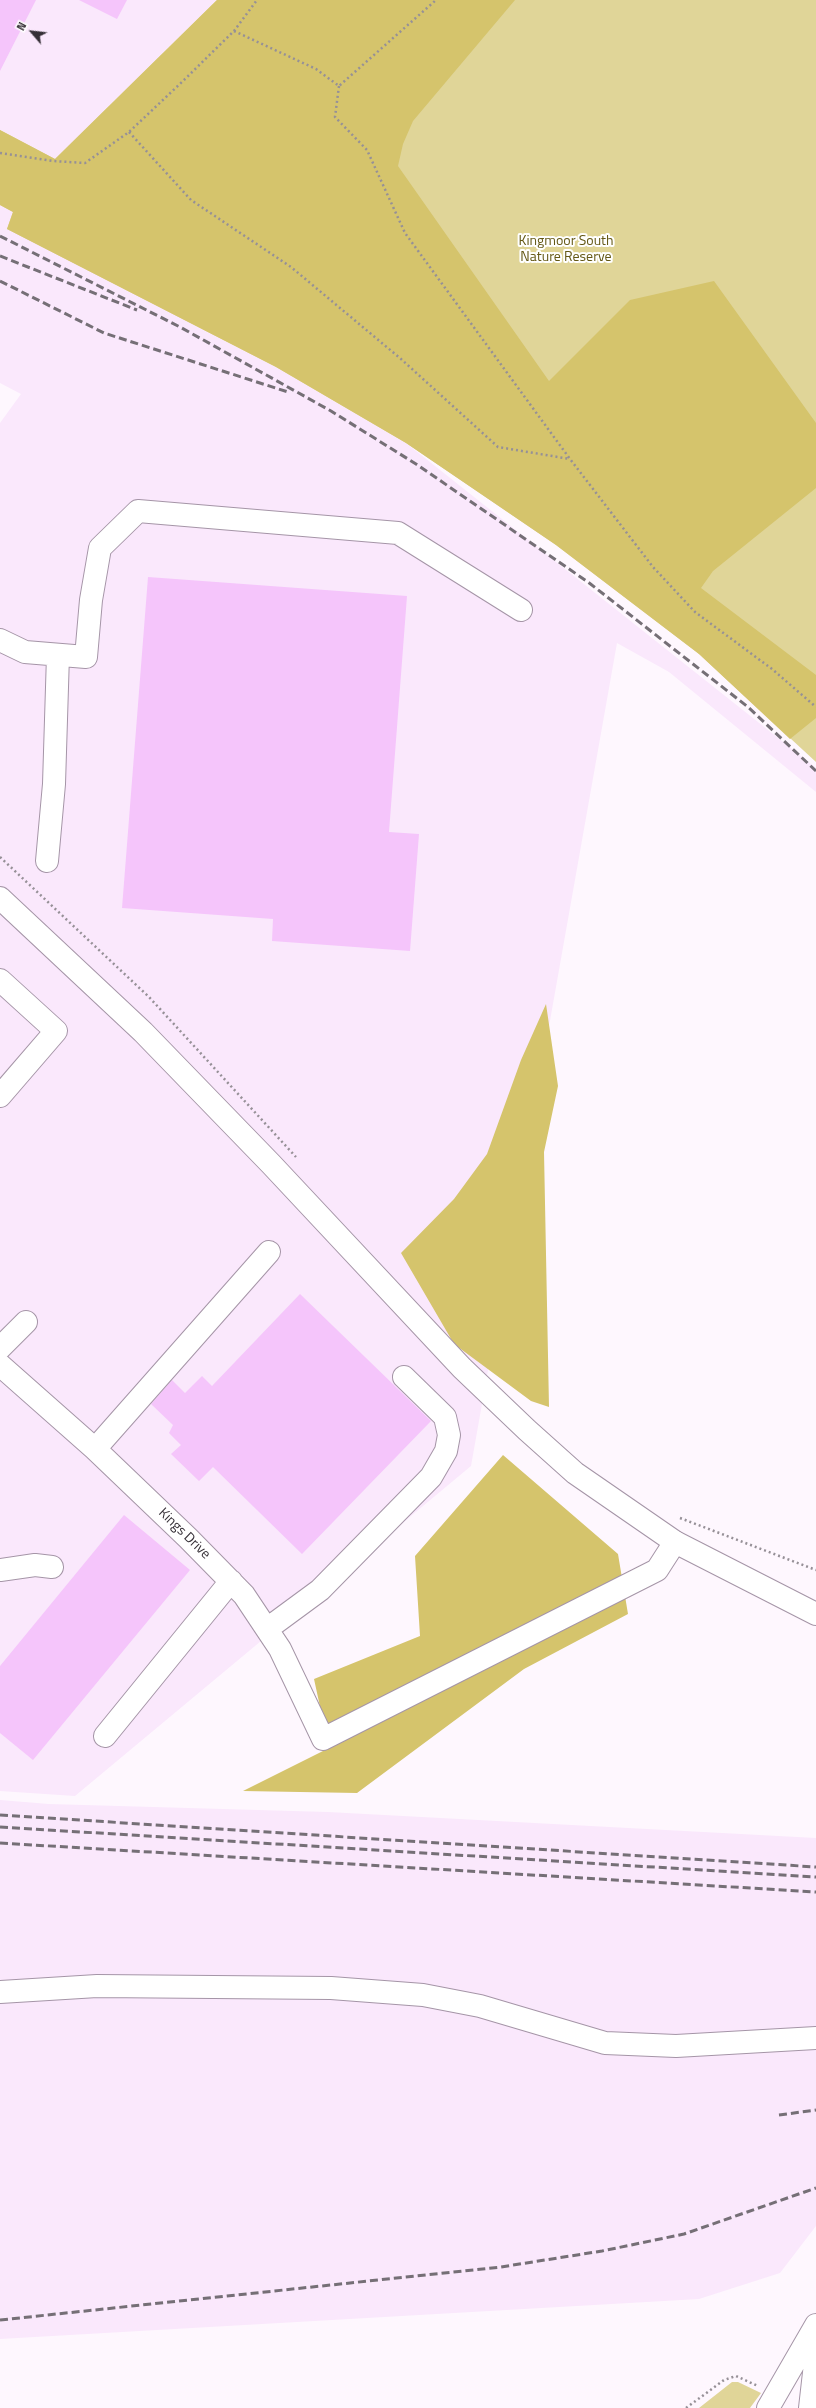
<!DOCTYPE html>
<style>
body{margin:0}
#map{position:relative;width:816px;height:2408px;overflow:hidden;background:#fef7fe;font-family:"Titillium Web",sans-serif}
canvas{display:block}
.north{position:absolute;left:12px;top:12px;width:40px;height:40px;-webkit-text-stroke:3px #fff;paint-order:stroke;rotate:298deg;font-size:11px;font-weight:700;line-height:16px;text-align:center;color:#352f36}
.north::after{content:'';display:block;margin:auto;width:14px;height:18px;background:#352f36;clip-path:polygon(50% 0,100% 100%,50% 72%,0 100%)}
</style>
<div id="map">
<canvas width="816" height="2408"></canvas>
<div class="north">N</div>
</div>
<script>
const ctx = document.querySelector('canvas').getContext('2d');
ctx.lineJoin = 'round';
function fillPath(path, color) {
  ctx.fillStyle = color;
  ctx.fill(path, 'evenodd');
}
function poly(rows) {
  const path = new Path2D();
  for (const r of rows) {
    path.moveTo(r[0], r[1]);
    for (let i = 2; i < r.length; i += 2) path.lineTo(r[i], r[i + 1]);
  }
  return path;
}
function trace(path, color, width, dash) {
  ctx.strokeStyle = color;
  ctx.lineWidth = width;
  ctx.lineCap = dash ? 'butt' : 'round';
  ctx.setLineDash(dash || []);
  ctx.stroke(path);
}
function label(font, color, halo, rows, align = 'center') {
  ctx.font = font + ' "Titillium Web",sans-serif';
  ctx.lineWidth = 4;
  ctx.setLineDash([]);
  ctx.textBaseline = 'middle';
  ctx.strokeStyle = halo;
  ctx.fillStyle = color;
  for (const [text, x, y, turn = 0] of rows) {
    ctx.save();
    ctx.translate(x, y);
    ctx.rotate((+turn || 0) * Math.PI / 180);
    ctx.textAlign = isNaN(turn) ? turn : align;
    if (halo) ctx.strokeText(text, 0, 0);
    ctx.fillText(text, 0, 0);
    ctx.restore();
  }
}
fillPath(poly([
 [0,0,217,0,55,160,0,130],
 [0,205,14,212,8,229,276,367,406,443,816,768,816,792,669,672,617,643,471,1466,75,1796,0,1791,0,423,21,394,0,383],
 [0,1800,49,1804,328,1812,816,1838,816,2226,780,2273,699,2299,0,2339]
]), '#fae8fc');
fillPath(poly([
 [217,0,816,0,816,762,699,654,556,545,406,443,276,367,7,229,13,212,0,205,0,130,55,159],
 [732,2382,738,2382,761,2393,750,2408,699,2408]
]), '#e0d598');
fillPath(poly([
 [217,0,515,0,413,121,403,144,398,166,549,381,630,300,714,281,816,423,816,488,713,571,701,588,816,675,816,718,790,739,699,654,556,545,406,443,276,367,7,229,13,212,0,205,0,130,55,159],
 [546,1004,558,1086,544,1152,549,1407,531,1401,454,1344,401,1253,454,1199,487,1154,521,1060],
 [503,1455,618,1554,628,1614,524,1669,357,1793,243,1791,329,1748,314,1679,420,1636,415,1556]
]), '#d5c46c');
fillPath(poly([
 [0,0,36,0,0,71],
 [79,0,127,0,117,19],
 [148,577,407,596,389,832,419,834,410,951,272,941,273,919,122,908],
 [300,1294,431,1421,302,1554,213,1467,199,1481,171,1454,181,1445,169,1433,173,1425,151,1404,172,1380,185,1393,202,1376,212,1386],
 [124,1515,190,1570,33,1760,0,1733,0,1666]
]), '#f5c5fb');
const minor = poly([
 [0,640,25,652,86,657,91,600,100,548,138,511,398,533,521,610],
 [47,861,54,784,58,655],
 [0,980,56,1031,0,1096],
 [0,1348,26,1322],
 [0,1365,95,1449,188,1538,244,1595,280,1649,323,1739,657,1570,675,1542],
 [95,1449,269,1252],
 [0,1570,35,1565,52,1567],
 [267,1629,320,1590,431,1477,446,1451,449,1435,445,1417,404,1377],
 [105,1736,231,1581],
 [0,1992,97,1986,331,1988,423,1995,480,2006,605,2043,676,2046,816,2038]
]);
const highway = poly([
 [0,898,143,1032,271,1164,462,1368,527,1430,575,1473,675,1542,816,1614],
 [768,2408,816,2325],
 [810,2408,816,2355]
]);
trace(minor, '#a595a7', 24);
trace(highway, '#a595a7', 24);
trace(poly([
 [234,31,316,69,339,86,436,0],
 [339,86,335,117,367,150,405,233,570,459,653,567,695,612,772,669,816,707],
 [129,132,191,200,291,267,401,359,498,447,570,459],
 [0,153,53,161,85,163,129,132,183,81,234,31,257,0],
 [0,857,149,997,296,1157],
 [680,1518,816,1570],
 [686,2408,724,2380,736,2376,758,2386]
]), '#969097', 2.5, [2, 3]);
trace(minor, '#fff', 22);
trace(highway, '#fff', 22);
trace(poly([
 [0,236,180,327,331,411,416,464,588,582,748,707,816,771],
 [0,256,137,310],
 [0,281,104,333,288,392],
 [0,1815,816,1867],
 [0,1827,816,1877],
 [0,1843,816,1892],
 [779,2115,816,2110],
 [0,2320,501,2267,602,2251,684,2234,816,2188]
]), '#756f76', 3, [8, 4]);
label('14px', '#635714', '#fff', [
 ["Kingmoor South",566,242],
 ["Nature Reserve",566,258]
]);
label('14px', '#352f36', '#fff', [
 ["Kings Drive",184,1534,44]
]);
</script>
